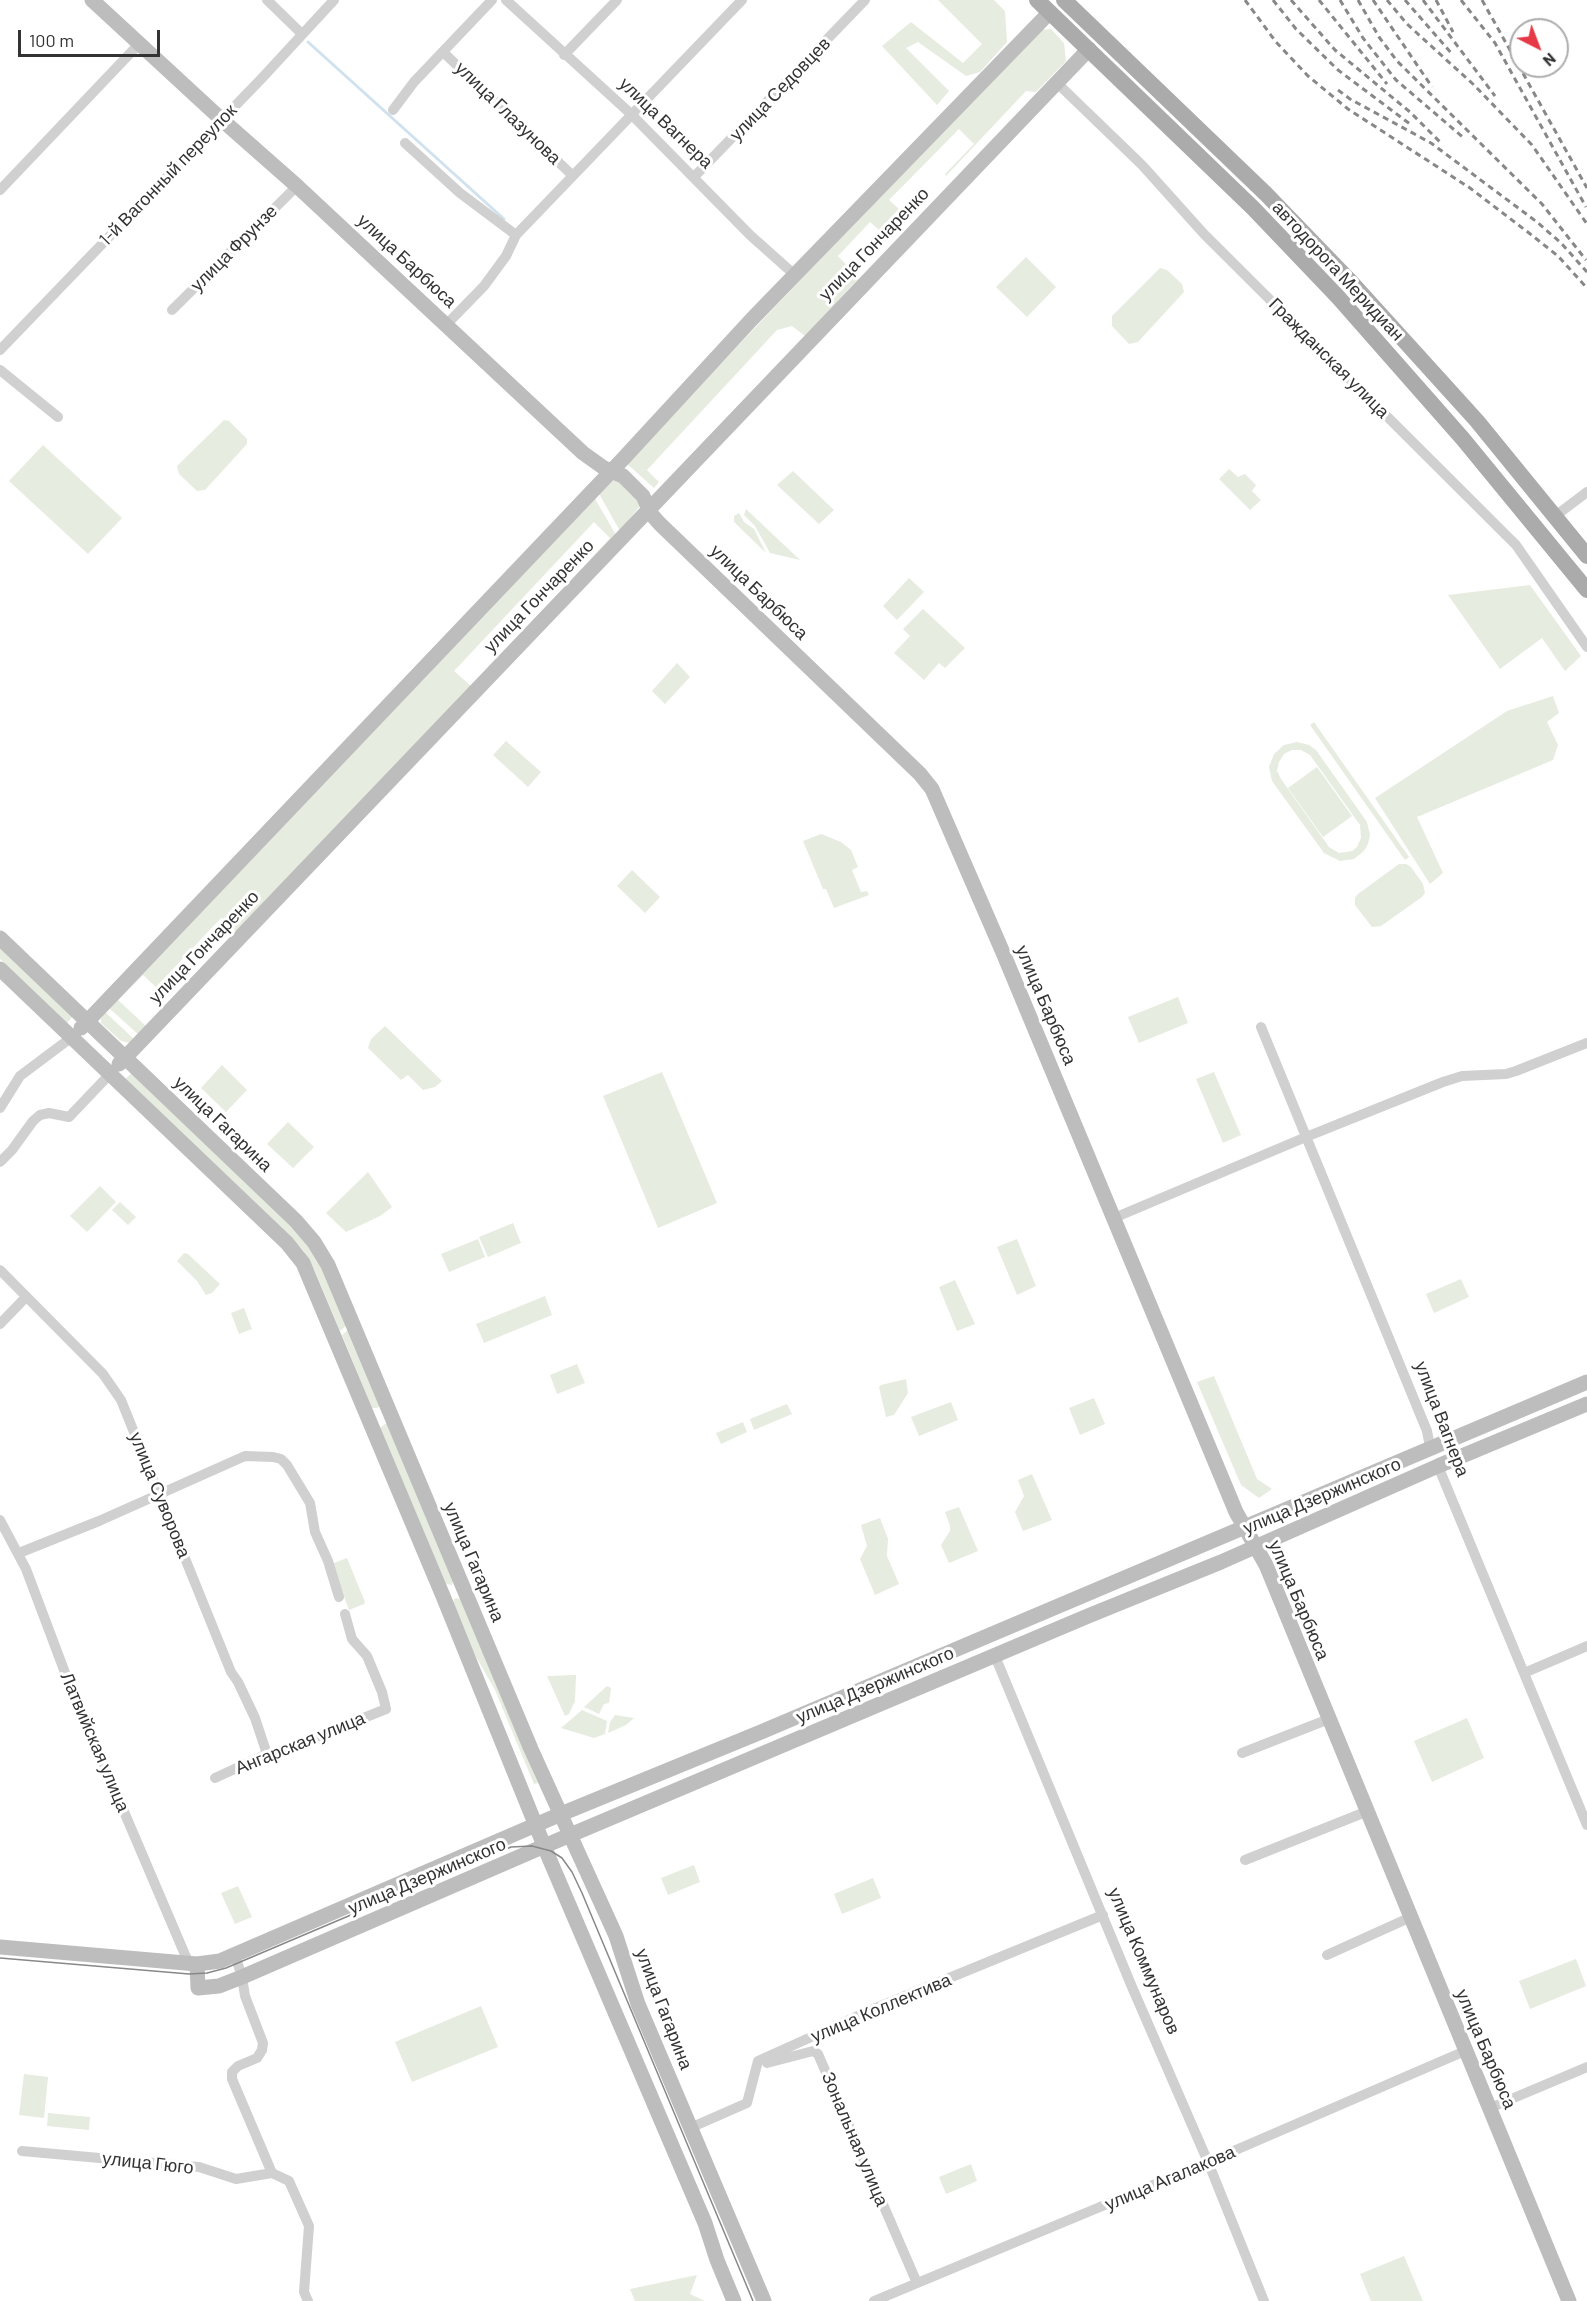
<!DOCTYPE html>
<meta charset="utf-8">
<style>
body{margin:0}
#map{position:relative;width:1587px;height:2301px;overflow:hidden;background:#fff;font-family:Barlow,sans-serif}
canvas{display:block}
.north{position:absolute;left:1509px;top:18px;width:60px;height:60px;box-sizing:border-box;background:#fff;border:2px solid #adadad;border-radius:50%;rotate:138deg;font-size:16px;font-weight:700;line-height:24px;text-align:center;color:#333}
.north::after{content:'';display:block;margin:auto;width:21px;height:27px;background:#e63946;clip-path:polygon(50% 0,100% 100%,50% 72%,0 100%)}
.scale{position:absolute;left:18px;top:30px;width:142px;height:27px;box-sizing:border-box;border:3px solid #333;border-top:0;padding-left:8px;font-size:18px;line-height:21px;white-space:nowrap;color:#333;-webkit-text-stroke:4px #fff;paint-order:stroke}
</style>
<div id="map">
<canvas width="1587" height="2301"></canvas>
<div class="north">N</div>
<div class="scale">100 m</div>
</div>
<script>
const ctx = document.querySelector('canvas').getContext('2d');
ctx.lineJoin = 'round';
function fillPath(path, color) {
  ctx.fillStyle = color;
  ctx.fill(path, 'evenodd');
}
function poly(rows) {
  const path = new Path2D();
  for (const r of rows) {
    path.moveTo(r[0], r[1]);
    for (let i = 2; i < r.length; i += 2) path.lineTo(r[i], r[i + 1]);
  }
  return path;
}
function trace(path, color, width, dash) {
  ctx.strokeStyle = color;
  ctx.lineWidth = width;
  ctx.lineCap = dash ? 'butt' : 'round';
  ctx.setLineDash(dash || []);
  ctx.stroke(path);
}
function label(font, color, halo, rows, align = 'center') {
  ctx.font = font + ' Barlow,sans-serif';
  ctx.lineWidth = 6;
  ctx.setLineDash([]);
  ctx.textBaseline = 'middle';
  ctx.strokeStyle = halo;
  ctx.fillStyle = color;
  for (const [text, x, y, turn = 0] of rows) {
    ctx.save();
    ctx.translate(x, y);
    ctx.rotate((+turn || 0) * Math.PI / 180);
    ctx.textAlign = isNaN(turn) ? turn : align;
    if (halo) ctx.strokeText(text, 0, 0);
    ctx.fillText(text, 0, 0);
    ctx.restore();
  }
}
fillPath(poly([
 [938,0,994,0,1005,11,1007,42,980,72,966,76,918,42,906,48,949,91,937,105,882,46,911,22,963,63,982,44],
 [1051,29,1064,43,1066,61,1036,92,1026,91,946,176,945,174,974,144,959,129,889,200,899,209,879,230,870,222,838,256,859,278,805,336,792,326,777,330,647,470,659,482,654,488,626,463,1039,30],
 [1026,257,1056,287,1027,317,996,287],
 [1160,268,1167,270,1182,284,1184,292,1138,342,1129,344,1112,326,1112,316],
 [224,420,229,421,247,439,247,444,205,490,197,491,179,474,177,466],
 [43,445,122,518,88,554,9,481],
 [1229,469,1238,477,1245,474,1256,485,1252,491,1261,500,1250,510,1219,479],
 [793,471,834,510,819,524,777,485],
 [613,480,619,482,638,501,640,506,620,531,598,492],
 [594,497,616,535,573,581,572,579,610,538,594,522,454,671,471,686,564,587,566,589,237,932,221,918,156,987,143,975,118,1000,147,1027,140,1036,108,1007],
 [746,509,800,560,770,553,755,526,744,515],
 [739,513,744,522,754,529,766,553,734,522,734,516],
 [909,578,924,592,897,620,883,606],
 [1530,585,1581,656,1565,671,1542,638,1500,669,1448,595],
 [923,609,965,648,945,668,939,663,924,680,894,653,910,636,903,629],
 [677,663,690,677,665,704,652,691],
 [1553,696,1559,713,1547,722,1558,745,1553,760,1417,817,1443,873,1430,884,1375,798,1507,711],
 [1314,722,1409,857,1405,860,1310,725],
 [506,741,541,772,528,787,493,755],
 [1297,742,1309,745,1316,750,1367,822,1370,835,1368,844,1364,851,1354,859,1340,861,1324,853,1272,781,1269,767,1274,754,1284,745],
 [1292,750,1301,750,1310,755,1360,825,1361,838,1357,847,1352,851,1339,853,1329,847,1281,779,1277,771,1279,762,1284,754],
 [1317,767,1352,816,1323,837,1288,788],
 [821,834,841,842,851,850,858,867,852,870,861,892,867,891,869,895,834,908,826,889,823,889,803,841],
 [1399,864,1406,864,1411,867,1423,884,1425,893,1422,897,1381,926,1372,927,1355,905,1355,898,1358,894],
 [632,870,660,897,645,913,617,886],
 [0,947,73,1016,67,1023,0,959],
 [1178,997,1188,1023,1139,1043,1128,1017],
 [105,1012,134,1039,130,1043,121,1041,101,1023,101,1019],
 [385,1026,442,1081,435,1087,423,1090,408,1075,401,1080,368,1048,371,1039],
 [222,1065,247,1090,226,1112,201,1088],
 [662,1072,717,1203,658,1228,603,1096],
 [1214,1072,1241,1135,1223,1143,1196,1079],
 [132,1073,294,1228,308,1245,323,1269,347,1325,340,1331,315,1271,303,1250,125,1079],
 [288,1122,314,1147,293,1168,267,1144],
 [368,1172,392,1207,380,1216,346,1232,326,1213],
 [100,1186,116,1202,87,1232,70,1216],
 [120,1202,136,1217,128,1225,112,1210],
 [513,1223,521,1243,488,1257,479,1237],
 [478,1239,485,1257,449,1272,441,1254],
 [1017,1239,1036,1286,1017,1295,997,1247],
 [184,1253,188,1254,220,1284,212,1293,206,1295,197,1281,177,1261],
 [1461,1279,1469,1297,1434,1313,1426,1294],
 [955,1280,975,1324,957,1331,939,1287],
 [545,1296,552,1315,484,1343,476,1324],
 [244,1308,252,1329,239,1334,231,1313],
 [349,1329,380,1406,377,1408,372,1408,342,1335],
 [577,1364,585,1383,557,1394,550,1375],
 [1214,1376,1257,1479,1272,1489,1259,1498,1241,1485,1197,1382],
 [906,1379,908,1393,894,1415,886,1417,879,1387,881,1385],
 [1094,1398,1105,1424,1080,1435,1069,1408],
 [951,1402,958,1420,919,1436,911,1417],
 [787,1404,792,1414,754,1430,750,1419],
 [743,1422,747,1432,721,1444,716,1433],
 [385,1424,388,1424,453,1581,452,1585,446,1584,380,1428],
 [1032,1474,1052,1520,1023,1531,1015,1512,1024,1496,1018,1480],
 [959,1507,978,1551,949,1563,941,1545,950,1531,950,1526,945,1512],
 [880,1518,888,1539,887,1556,899,1584,875,1595,860,1559,867,1546,861,1525],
 [347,1558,365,1602,364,1604,349,1610,333,1567,334,1563],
 [457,1598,462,1600,538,1783,534,1784,495,1690,474,1653,453,1603,454,1599],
 [576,1675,575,1701,569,1714,565,1716,547,1676],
 [607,1686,611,1688,609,1703,604,1704,599,1714,584,1707],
 [582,1710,607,1721,605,1734,594,1738,561,1728],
 [615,1715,634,1718,626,1725,608,1733,610,1722],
 [1467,1718,1484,1758,1432,1782,1414,1741],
 [694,1865,700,1882,668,1895,661,1878],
 [873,1878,881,1898,842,1914,834,1894],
 [238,1886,252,1917,235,1924,221,1893],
 [1576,1959,1586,1986,1530,2009,1519,1981],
 [481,2006,498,2047,412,2082,395,2042],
 [24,2074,48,2077,44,2118,19,2115],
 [48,2113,90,2117,89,2130,47,2126],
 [971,2164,977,2181,946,2194,939,2177],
 [1404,2256,1423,2301,1371,2301,1360,2274],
 [697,2275,690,2294,705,2301,635,2301,630,2289]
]), '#e6ecdf');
trace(poly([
 [308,42,504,219]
]), '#cfe2ee', 3);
trace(poly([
 [267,0,302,34],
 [506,0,631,114,750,235,796,276],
 [443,52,572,175],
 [564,55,617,0],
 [1056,82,1142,165,1204,234,1516,545,1587,647],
 [393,110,414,82,492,0],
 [405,143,460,193,516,235],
 [694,177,865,0],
 [0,190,139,44],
 [172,310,297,186],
 [446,325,484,286,506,256,516,235,742,0],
 [0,350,263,77,334,0],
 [0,370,58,417],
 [1554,517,1587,492],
 [1261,1027,1427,1431,1430,1447],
 [0,1108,20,1076,72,1037],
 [0,1162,12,1150,33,1121,40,1115,49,1113,69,1117,110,1074],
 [1114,1218,1306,1137,1443,1082,1462,1076,1506,1074,1516,1071,1587,1043],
 [0,1270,103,1374,121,1400,231,1672,238,1682,255,1718,267,1754],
 [0,1324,26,1297],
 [1438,1466,1587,1825],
 [0,1520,26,1569,67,1678,189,1964],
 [19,1553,99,1521,245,1456,273,1457,281,1459,287,1465,310,1503,315,1532,328,1561,339,1597],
 [995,1656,1132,1987,1208,2162,1264,2301],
 [1524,1673,1587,1646],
 [1242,1753,1329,1719],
 [215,1778,267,1754,281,1751,386,1709,382,1692,367,1656,352,1639,345,1614],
 [1245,1860,1368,1811],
 [235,1955,242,1977,245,1996,263,2043,262,2050,257,2058,238,2066,232,2072,232,2079,272,2173,289,2181,309,2226,304,2292,308,2301],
 [1327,1955,1411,1917],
 [767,2063,813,2051,818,2054,917,2283],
 [1490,2108,1587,2067],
 [690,2128,747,2103,758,2061,871,2010,1103,1915],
 [22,2151,199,2167,236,2179,272,2173],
 [874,2301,1208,2162,1465,2051]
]), '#d0d0d0', 10);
trace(poly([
 [92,0,221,119,297,186,583,453,604,468,623,476,643,496,651,514,660,524,920,774,932,789,1004,955,1236,1512,1266,1565,1569,2301],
 [0,938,296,1221,314,1242,328,1265,531,1749,616,1936,638,2004,764,2301],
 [0,969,287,1243,303,1263,443,1596,549,1858,705,2223,717,2260,734,2301],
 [81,1028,622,460,752,319,1050,12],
 [119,1064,1089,49],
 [0,1947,197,1964,220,1961,561,1814,761,1732,1587,1382],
 [197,1964,198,1988,219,1986,242,1977,542,1847,1088,1616,1221,1562,1438,1466,1587,1404]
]), '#bdbdbd', 15);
trace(poly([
 [1037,0,1253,208,1338,297,1463,439,1587,590],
 [1064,0,1266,194,1352,283,1477,421,1587,556]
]), '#ababab', 16);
trace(poly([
 [0,1958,189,1974,207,1973,226,1968,511,1847,532,1846,551,1851,562,1858,572,1872,582,1893,753,2301]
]), '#888', 1.5);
trace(poly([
 [1245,0,1276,42,1308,76,1348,109,1470,188,1529,233,1558,256,1587,288],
 [1273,0,1296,29,1338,70,1410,124],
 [1291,0,1335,50,1410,112,1441,143],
 [1319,0,1387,84],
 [1340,0,1363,38,1396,80,1465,139],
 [1358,0,1379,37,1397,61,1542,204,1586,260],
 [1373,0,1432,87],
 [1387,0,1407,24,1474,85,1532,145,1587,224],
 [1405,0,1452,54],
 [1423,0,1495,96],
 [1436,0,1453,32],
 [1461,0,1495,43,1586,207],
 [1482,0,1587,188],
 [1338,90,1350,99,1431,143,1537,222,1561,243,1587,272]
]), '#888', 3, [6, 4.5]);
label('18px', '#333', '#fff', [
 ["улица Седовцев",780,89,-46],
 ["улица Глазунова",508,113,44],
 ["улица Вагнера",666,123,44],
 ["1-й Вагонный переулок",168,175,-46],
 ["улица Гончаренко",874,244,-46],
 ["улица Фрунзе",234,248,-45],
 ["улица Барбюса",407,261,43],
 ["автодорога Меридиан",1338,271,47],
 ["Гражданская улица",1329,358,45],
 ["улица Барбюса",759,592,44],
 ["улица Гончаренко",539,596,-46],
 ["улица Гончаренко",204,947,-46],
 ["улица Барбюса",1046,1005,67],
 ["улица Гагарина",223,1124,44],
 ["улица Вагнера",1442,1419,69],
 ["улица Суворова",160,1495,68],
 ["улица Дзержинского",1322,1496,-23],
 ["улица Гагарина",474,1562,67],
 ["улица Барбюса",1299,1600,67],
 ["улица Дзержинского",875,1685,-23],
 ["Латвийская улица",95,1742,67],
 ["Ангарская улица",300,1743,-22],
 ["улица Дзержинского",427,1876,-23],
 ["улица Коммунаров",1144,1961,67],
 ["улица Коллектива",881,2008,-23],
 ["улица Гагарина",664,2009,69],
 ["улица Барбюса",1486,2049,67],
 ["Зональная улица",855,2139,67],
 ["улица Гюго",148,2163,6],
 ["улица Агалакова",1170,2178,-23]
]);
</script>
